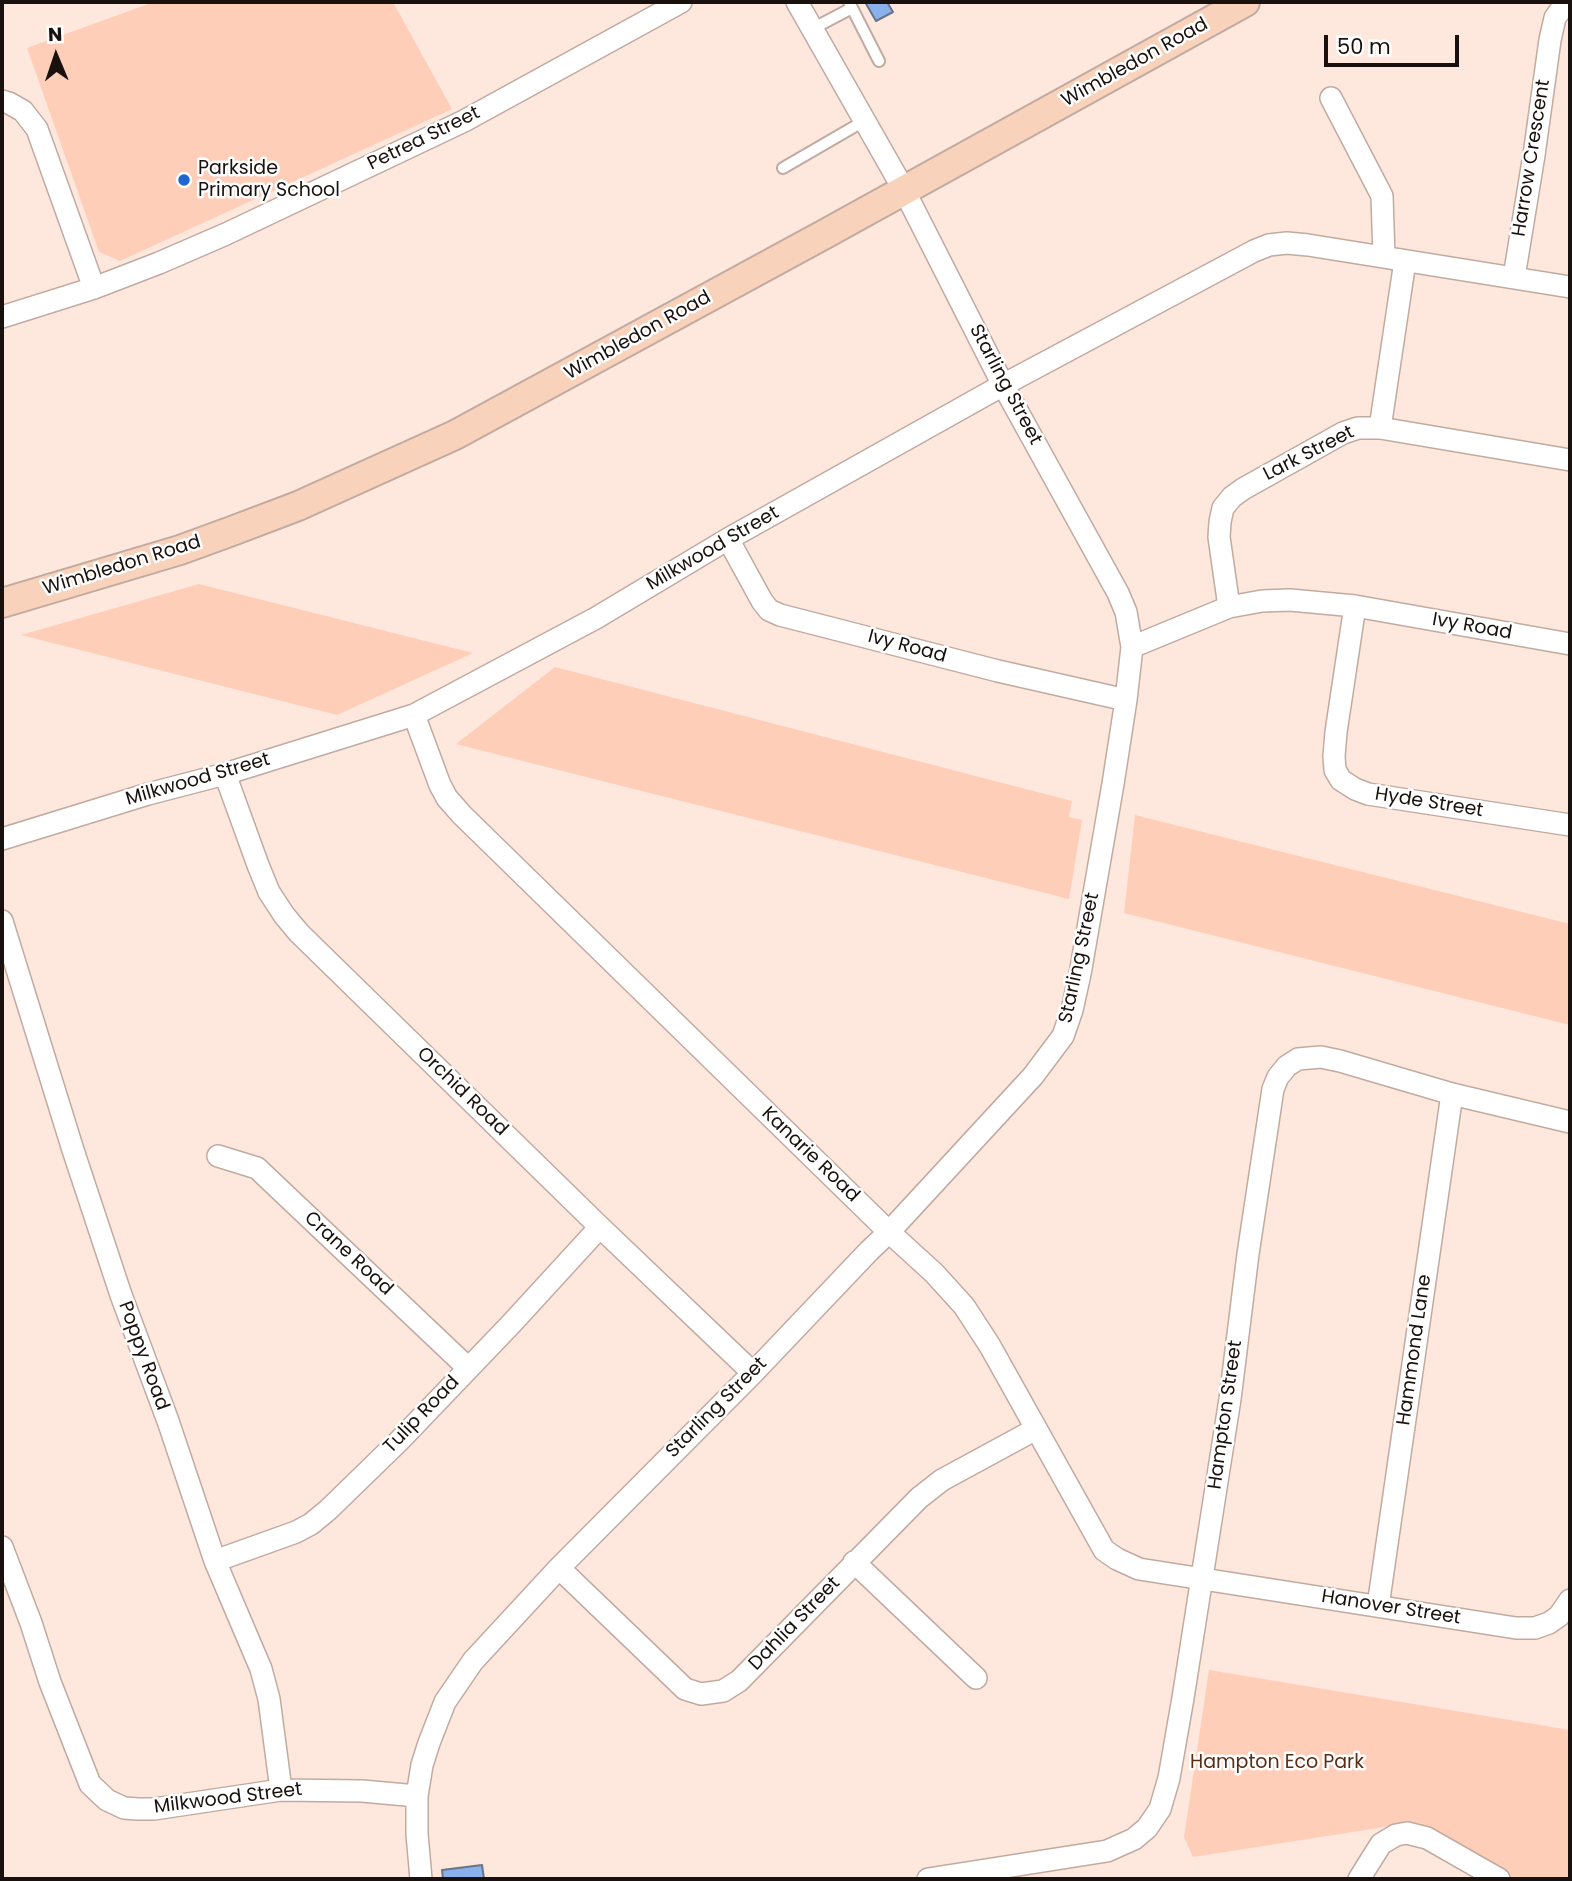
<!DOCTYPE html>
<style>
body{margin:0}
#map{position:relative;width:1572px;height:1881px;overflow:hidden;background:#fee7dc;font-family:Poppins,sans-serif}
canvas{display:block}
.frame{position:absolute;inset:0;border:4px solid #18110d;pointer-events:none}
.north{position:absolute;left:21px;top:21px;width:70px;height:70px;-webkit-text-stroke:5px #fff;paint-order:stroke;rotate:358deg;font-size:19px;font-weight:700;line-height:28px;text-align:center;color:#18110d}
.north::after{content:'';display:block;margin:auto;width:24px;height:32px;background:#18110d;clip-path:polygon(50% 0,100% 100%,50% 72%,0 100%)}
.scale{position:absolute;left:1324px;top:35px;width:135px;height:32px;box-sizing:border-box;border:4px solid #18110d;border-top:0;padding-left:9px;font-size:21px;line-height:24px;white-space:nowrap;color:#18110d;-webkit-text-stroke:5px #fff;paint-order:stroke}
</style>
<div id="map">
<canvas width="1572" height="1881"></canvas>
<div class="frame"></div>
<div class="north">N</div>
<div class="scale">50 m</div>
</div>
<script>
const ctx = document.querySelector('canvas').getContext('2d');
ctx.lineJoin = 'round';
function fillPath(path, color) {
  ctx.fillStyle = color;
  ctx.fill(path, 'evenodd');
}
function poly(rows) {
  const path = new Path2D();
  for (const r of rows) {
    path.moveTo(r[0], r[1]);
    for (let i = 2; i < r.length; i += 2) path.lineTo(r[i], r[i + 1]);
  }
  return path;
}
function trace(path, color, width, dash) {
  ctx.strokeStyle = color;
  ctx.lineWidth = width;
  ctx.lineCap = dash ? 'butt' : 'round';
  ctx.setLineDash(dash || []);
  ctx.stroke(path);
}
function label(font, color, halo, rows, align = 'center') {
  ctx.font = font + ' Poppins,sans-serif';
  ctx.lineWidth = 5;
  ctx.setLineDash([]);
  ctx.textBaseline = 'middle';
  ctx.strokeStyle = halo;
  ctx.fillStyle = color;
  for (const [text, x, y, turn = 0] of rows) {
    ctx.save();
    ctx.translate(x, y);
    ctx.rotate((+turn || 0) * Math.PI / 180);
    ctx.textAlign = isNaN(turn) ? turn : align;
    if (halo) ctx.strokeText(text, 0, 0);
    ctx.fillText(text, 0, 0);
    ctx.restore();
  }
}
fillPath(poly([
 [154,2,393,2,452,109,120,261,99,252,27,48],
 [199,584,473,653,337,715,21,635],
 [555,667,1072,801,1069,817,1082,820,1069,899,456,744],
 [1135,815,1570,924,1570,1025,1124,913],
 [1209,1670,1570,1730,1570,1879,1510,1879,1410,1823,1193,1857,1184,1837]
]), '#ffceb8');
const building = poly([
 [865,2,887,2,893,12,876,21,865,2],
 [482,1865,484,1879,443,1879,442,1870,482,1865]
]);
fillPath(building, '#8bb1ed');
trace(building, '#697486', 2);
const lane = poly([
 [849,2,879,61],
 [812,29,852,8],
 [783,168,864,121]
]);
const street = poly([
 [1331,98,1382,196,1384,257],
 [2,101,9,103,23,111,37,129,94,288],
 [1514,277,1534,155,1550,40,1555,18,1566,2],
 [2,317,94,288,159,263,226,234,464,121,681,2],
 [1380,428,1405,261],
 [728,539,762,601,769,610,780,615,998,671,1126,700],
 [1355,606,1336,732,1334,756,1335,770,1341,780,1355,789,1368,794,1570,825],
 [1229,607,1219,537,1220,522,1223,508,1232,497,1243,489,1343,433,1358,428,1380,428,1570,460],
 [1132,647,1229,607,1262,601,1290,600,1355,606,1570,644],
 [414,715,440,785,447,798,462,815,889,1232,934,1273,964,1306,990,1346,1104,1550,1117,1559,1139,1569,1516,1628,1535,1628,1549,1623,1559,1616,1570,1600],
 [225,774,258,865,269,892,284,915,299,933,600,1227,753,1373],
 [2,839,148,794,225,774,414,715,596,618,728,539,1003,385,1254,251,1269,245,1287,243,1308,245,1570,287],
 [2,921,73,1150,121,1295,168,1421,215,1561,261,1669,269,1699,281,1790],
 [218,1156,257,1168,468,1368],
 [2,1547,31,1623,50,1682,90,1784,107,1800,124,1808,138,1809,154,1809,281,1790,362,1791,417,1796],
 [215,1561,296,1532,311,1524,328,1510,400,1440,512,1323,600,1227],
 [854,1562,976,1678],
 [559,1568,685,1689,701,1694,723,1691,739,1681,919,1498,942,1480,1036,1429],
 [1378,1606,1452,1094],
 [421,1879,417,1834,417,1796,422,1765,429,1743,445,1702,473,1661,559,1568,753,1373,869,1251,889,1232,1033,1076,1063,1036,1072,1010,1080,974,1113,784,1126,700,1132,647,1126,612,1118,593,1003,385,904,190,797,2],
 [928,1879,1107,1851,1134,1839,1147,1828,1160,1809,1169,1778,1183,1698,1230,1399,1248,1254,1273,1089,1278,1077,1287,1066,1298,1059,1321,1057,1340,1061,1452,1094,1570,1122],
 [1359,1879,1381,1844,1396,1835,1407,1833,1427,1838,1499,1879]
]);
const secondary = poly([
 [2,603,180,550,232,531,298,506,455,435,825,234,1245,2]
]);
trace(lane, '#c1aba1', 14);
trace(street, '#c1aba1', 24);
trace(secondary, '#c1aba1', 32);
trace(lane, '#fff', 10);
trace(street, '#fff', 21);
trace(secondary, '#f8d2ba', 28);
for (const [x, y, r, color] of [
 [184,180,7,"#1f66d1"]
]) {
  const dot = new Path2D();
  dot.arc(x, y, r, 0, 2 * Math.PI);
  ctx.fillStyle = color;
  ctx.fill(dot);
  trace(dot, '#fff', 2.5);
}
label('19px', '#18110d', '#fff', [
 ["Wimbledon Road",1135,63,-29],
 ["Petrea Street",424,139,-26],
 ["Harrow Crescent",1532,158,-81],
 ["Wimbledon Road",638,336,-29],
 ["Starling Street",1005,385,62],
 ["Lark Street",1309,454,-27],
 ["Milkwood Street",713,549,-30],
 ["Wimbledon Road",122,566,-17],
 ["Ivy Road",1472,627,10],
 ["Ivy Road",907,647,15],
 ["Milkwood Street",198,780,-16],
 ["Hyde Street",1429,803,9],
 ["Starling Street",1080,958,-78],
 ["Orchid Road",462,1092,44],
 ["Kanarie Road",810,1155,44],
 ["Crane Road",348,1254,43],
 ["Hammond Lane",1415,1350,-82],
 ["Poppy Road",143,1356,70],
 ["Starling Street",717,1408,-45],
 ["Tulip Road",422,1415,-46],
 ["Hampton Street",1226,1415,-82],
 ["Hanover Street",1391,1608,9],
 ["Dahlia Street",795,1624,-46],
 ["Milkwood Street",228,1799,-7]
]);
label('19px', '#18110d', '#fff', [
 ["Parkside",198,169],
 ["Primary School",198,191]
], 'left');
label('19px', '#5a2c14', '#fff', [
 ["Hampton Eco Park",1277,1763]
]);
</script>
